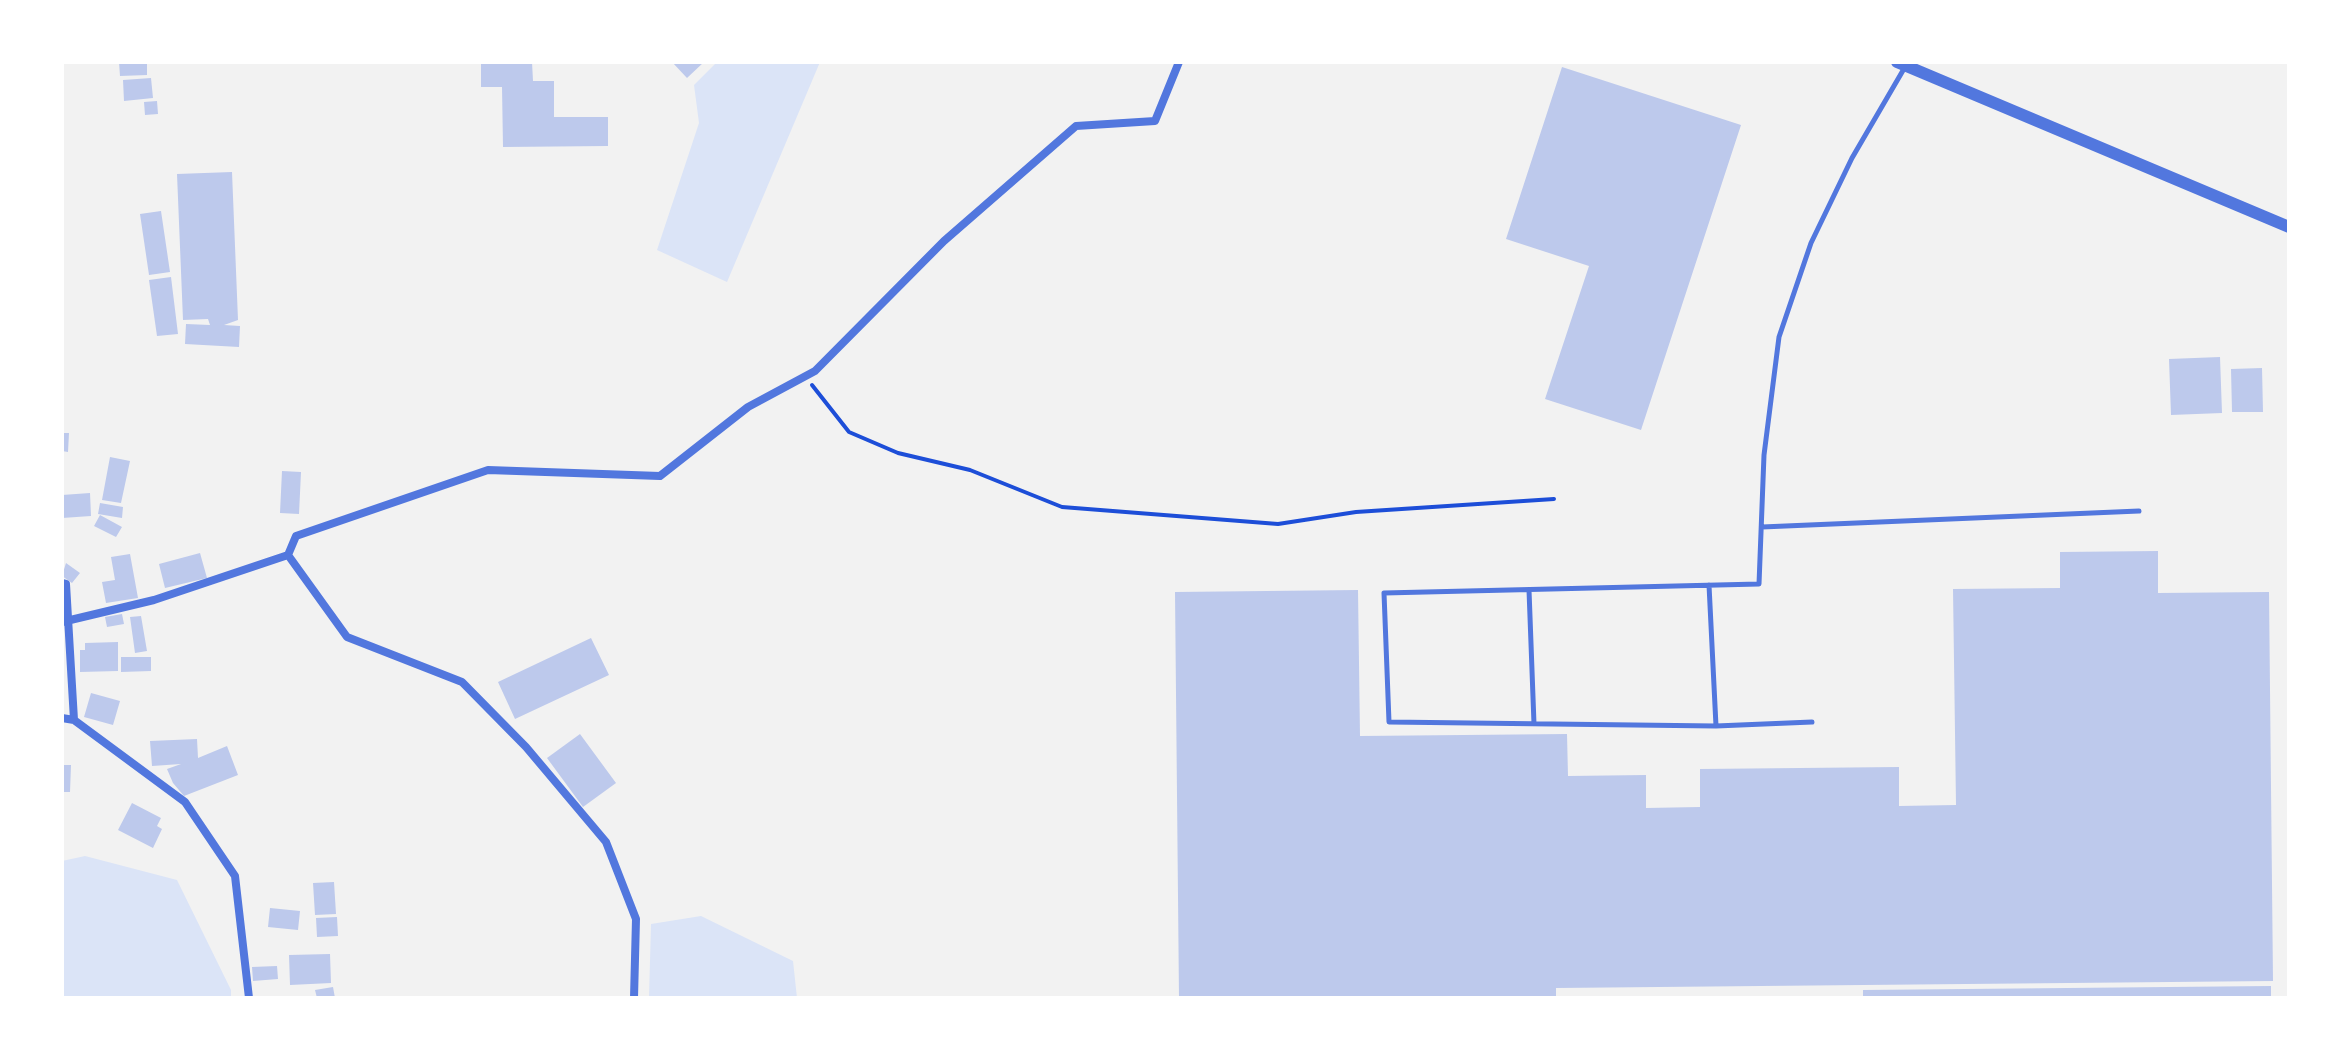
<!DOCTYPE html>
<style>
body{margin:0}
#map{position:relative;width:2351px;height:1060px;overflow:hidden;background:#f2f2f2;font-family:"Archivo Narrow",sans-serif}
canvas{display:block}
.frame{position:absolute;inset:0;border:64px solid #fff;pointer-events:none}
</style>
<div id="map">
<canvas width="2351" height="1060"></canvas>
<div class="frame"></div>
</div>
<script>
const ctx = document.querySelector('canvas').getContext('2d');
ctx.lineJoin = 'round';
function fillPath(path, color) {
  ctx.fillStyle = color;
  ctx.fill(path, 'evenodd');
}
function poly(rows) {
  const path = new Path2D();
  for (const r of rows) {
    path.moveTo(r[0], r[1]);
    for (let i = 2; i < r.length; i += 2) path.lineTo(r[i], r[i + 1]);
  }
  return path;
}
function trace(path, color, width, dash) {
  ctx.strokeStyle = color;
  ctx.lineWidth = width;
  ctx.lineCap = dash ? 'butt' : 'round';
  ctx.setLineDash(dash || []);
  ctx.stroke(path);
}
fillPath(poly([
 [717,62,820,62,727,282,657,250,699,123,694,85],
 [85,856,177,880,231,990,231,998,62,998,62,861],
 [701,916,793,961,797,998,649,998,651,924]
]), '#dbe4f7');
fillPath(poly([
 [119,62,147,62,147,75,120,76],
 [481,62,532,62,533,81,554,81,554,117,608,117,608,146,503,147,502,87,481,87],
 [672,62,704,62,687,78],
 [1562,67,1741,125,1641,430,1545,399,1589,266,1506,239],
 [151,78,153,98,124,101,123,80],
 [157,101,158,114,145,115,144,102],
 [232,172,238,320,224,325,240,326,239,347,185,344,186,324,210,325,208,319,183,320,177,174],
 [161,211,170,272,149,275,140,214],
 [171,277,178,334,157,336,149,280],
 [2220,357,2222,413,2171,415,2169,359],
 [2262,368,2263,412,2232,412,2231,369],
 [62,433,69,433,68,452,62,451],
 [110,457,130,461,121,503,102,500],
 [282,471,301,472,299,514,280,513],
 [90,493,91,516,62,518,62,495],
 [100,503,123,507,122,518,98,514],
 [100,515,122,527,116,537,94,526],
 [2158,551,2158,593,2269,592,2273,981,1556,988,1556,998,1179,998,1175,592,1358,590,1360,736,1567,734,1568,776,1646,775,1646,808,1700,807,1700,769,1899,767,1899,806,1956,805,1953,589,2060,588,2060,552],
 [200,553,207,578,165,588,159,564],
 [130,554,138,598,106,603,102,582,115,580,111,557],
 [66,563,80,573,72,583,62,576],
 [122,614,124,624,107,627,105,617],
 [141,616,147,651,135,653,130,617],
 [591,638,609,675,515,719,498,682],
 [118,642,118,671,80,672,80,650,85,650,85,643],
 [121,657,151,657,151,671,121,672],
 [91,693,120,701,113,725,84,717],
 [580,734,616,783,583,807,547,758],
 [197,739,198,758,227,746,238,775,184,796,173,783,167,769,181,764,152,766,150,741],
 [62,765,71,765,70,792,62,792],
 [132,803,161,818,157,826,162,829,153,848,118,830],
 [334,882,336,914,315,915,313,883],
 [270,908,300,911,298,930,268,927],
 [337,917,338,936,317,937,316,918],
 [330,954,331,983,290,985,289,955],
 [277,966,278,979,253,981,252,967],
 [2271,986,2271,998,1863,998,1863,990],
 [333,987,335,998,317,998,315,990]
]), '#bdc9ec');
trace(poly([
 [812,385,849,432,898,453,970,470,1062,507,1278,524,1356,512,1554,499]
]), '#1d4ed8', 4);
trace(poly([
 [1762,527,2139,511],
 [1709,585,1716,726,1812,722],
 [1529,590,1534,724],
 [1716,726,1389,722,1384,593,1759,584,1764,455,1779,337,1811,243,1852,158,1905,67]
]), '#5277de', 5);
trace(poly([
 [288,555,347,637,462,682,526,747,606,842,636,919,634,998],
 [62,583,66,584,74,720,185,802,235,876,249,998],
 [62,622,154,600,288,555,296,536,488,470,660,476,748,407,815,371,944,241,1076,126,1155,121,1179,62],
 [62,718,74,720]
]), '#5277de', 8);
trace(poly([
 [1897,62,2289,227]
]), '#5277de', 12);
</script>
